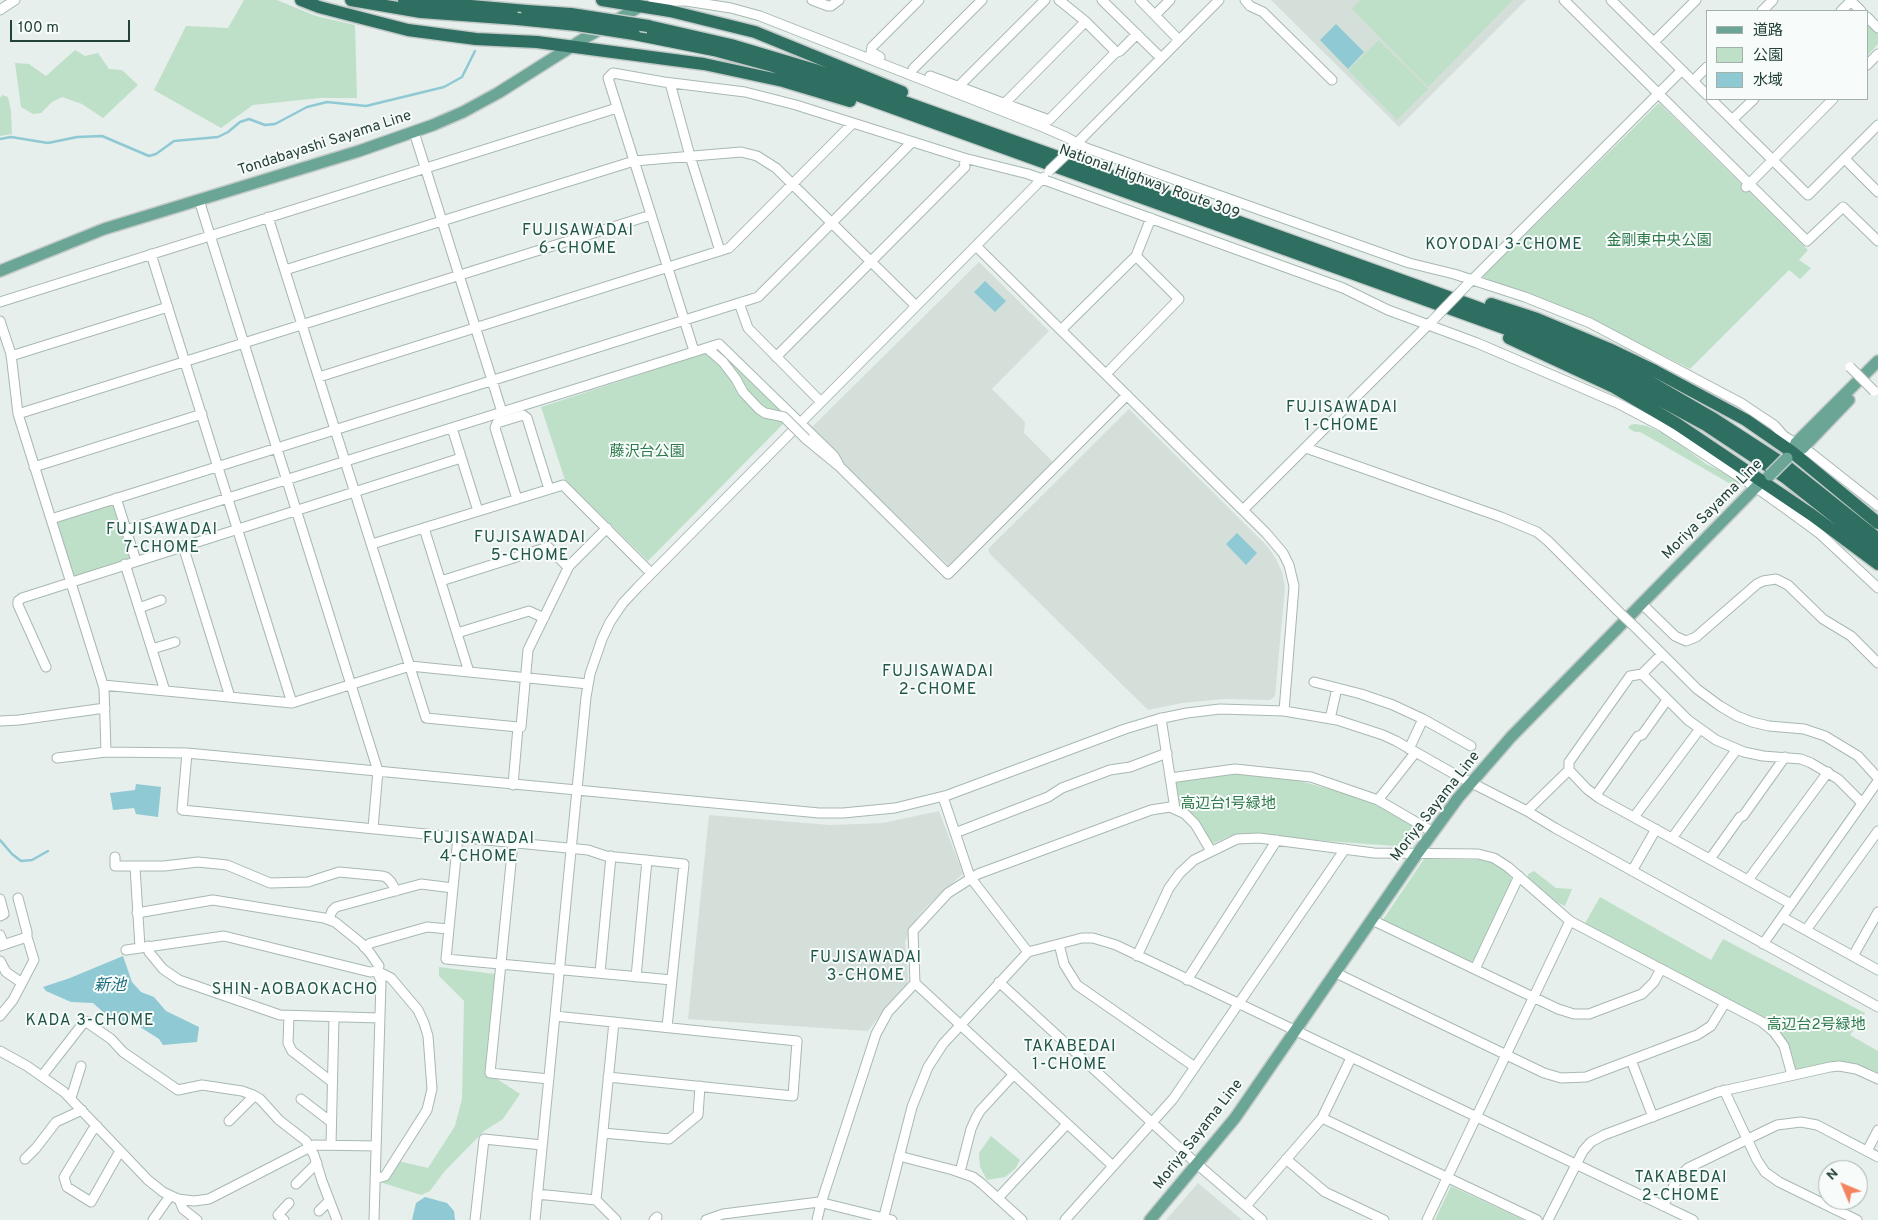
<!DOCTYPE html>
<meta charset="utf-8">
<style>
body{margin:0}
#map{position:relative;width:1878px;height:1220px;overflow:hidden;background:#e6efeb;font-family:Overpass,"Noto Sans JP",sans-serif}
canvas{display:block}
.legend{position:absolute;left:1706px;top:10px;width:162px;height:90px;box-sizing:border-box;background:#f7fbf9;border:1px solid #a3b1ad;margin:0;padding:6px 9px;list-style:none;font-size:15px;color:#24423a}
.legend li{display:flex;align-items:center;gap:10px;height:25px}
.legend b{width:25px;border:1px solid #a3b1ad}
.north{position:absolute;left:1818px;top:1160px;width:50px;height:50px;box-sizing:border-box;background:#f7fbf9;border:1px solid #a3b1ad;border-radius:50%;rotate:315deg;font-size:14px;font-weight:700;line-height:20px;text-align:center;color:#24423a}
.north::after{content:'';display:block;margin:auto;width:18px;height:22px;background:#f4845f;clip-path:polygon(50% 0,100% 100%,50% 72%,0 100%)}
.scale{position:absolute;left:10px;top:20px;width:120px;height:22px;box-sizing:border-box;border:2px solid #24423a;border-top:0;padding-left:6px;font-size:15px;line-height:18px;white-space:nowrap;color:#24423a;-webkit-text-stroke:4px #f7fbf9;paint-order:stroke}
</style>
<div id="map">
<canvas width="1878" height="1220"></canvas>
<ul class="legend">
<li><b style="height:6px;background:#6aa596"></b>道路</li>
<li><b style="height:14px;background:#bfe0c8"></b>公園</li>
<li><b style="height:14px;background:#8ec9d4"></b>水域</li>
</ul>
<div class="north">N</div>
<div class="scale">100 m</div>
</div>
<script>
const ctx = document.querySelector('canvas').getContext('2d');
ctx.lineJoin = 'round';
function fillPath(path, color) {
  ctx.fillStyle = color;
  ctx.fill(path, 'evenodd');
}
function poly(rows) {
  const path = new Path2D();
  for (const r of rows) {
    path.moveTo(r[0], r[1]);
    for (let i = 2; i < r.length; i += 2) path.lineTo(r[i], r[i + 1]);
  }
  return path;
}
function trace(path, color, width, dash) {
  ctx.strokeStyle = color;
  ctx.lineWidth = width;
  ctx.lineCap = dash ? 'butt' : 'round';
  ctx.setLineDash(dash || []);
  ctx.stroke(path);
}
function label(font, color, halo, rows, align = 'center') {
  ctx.font = font + ' Overpass,"Noto Sans JP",sans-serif';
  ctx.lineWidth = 4;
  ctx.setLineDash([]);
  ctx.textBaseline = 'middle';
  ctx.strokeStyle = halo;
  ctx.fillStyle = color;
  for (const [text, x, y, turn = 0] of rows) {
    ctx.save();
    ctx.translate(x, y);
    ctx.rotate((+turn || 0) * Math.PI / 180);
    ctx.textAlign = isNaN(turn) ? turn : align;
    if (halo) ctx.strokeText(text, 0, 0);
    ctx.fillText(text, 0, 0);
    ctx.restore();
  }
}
fillPath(poly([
 [1271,0,1526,0,1399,127],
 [979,262,1049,331,992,389,1025,422,1024,433,1054,463,950,567,809,430],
 [1129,409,1267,546,1276,559,1282,572,1285,587,1275,696,1270,700,1224,699,1182,703,1148,710,990,554,988,549],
 [939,811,963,874,926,907,911,926,905,942,908,977,907,984,890,1002,868,1031,688,1019,709,815,830,825,883,823],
 [1198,1183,1242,1220,1166,1220]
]), '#d4dfda');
fillPath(poly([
 [244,0,277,0,316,16,355,25,357,98,320,98,253,105,221,128,154,90,186,26,228,28],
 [1360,0,1513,0,1428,87,1352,9],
 [1867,23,1878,34,1878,44,1867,56],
 [1379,40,1428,89,1397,120,1348,70],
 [75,50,85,56,98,53,109,69,122,70,138,85,103,118,82,104,62,97,52,102,41,113,33,114,21,107,15,63,29,64,46,76],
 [2,95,8,97,11,111,12,134,0,136,0,98],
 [1659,103,1808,250,1799,260,1811,268,1800,279,1789,270,1690,369,1591,319,1482,277],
 [718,349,789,418,648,561,565,480,541,407],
 [1635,424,1647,426,1669,436,1706,464,1738,479,1740,484,1734,486,1649,437,1640,432,1635,432,1628,428,1630,425],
 [113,505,130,559,73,577,56,522],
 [1236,772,1300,781,1340,792,1381,807,1422,831,1410,847,1312,840,1262,834,1245,833,1230,836,1212,844,1195,817,1179,806,1175,782],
 [1424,859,1481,860,1491,862,1510,874,1512,881,1474,960,1468,963,1382,921],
 [1534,871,1556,888,1572,889,1565,906,1556,902,1541,892,1528,879,1528,874],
 [1600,897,1711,960,1723,939,1865,1013,1850,1035,1878,1051,1878,1077,1856,1065,1795,1071,1784,1039,1584,925],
 [439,967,495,974,485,1071,520,1094,503,1119,484,1131,444,1172,430,1191,421,1195,383,1183,398,1161,428,1168,455,1126,462,1099,464,1001,439,976],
 [991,1136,1020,1160,1015,1169,1005,1177,987,1180,980,1167,979,1153],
 [1451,1186,1524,1220,1435,1220]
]), '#bfe0c8');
fillPath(poly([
 [1336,24,1364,52,1348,69,1320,40],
 [985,281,1006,301,995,312,974,292],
 [1237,533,1257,553,1246,565,1226,544],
 [136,784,161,787,158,817,136,814,134,808,113,810,110,793,135,790],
 [123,956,132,982,141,992,154,997,166,1011,199,1027,197,1042,163,1045,159,1039,134,1023,108,1019,101,1014,102,1011,93,1003,71,1002,46,991,43,987,70,978],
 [425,1197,447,1203,454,1211,455,1220,412,1220,416,1203]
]), '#8ec9d4');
trace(poly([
 [0,139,11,137,48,143,77,137,102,136,149,156,156,154,174,141,218,137,228,132,240,122,249,119,265,125,275,124,307,107,327,102,366,106,444,87,462,77,475,51],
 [0,840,12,854,21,861,32,860,48,851]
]), '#8ec9d4', 2.5);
const minor = poly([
 [812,0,828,6,831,6,839,0],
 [1059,0,1085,21,1113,49,1115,53],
 [1102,0,1161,58],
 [1140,0,1179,40],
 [1245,0,1250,6,1263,12,1332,80],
 [1564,0,1807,241,1843,207,1878,241],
 [1611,0,1707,95],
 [1850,0,1861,11],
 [653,1,686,1,731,8,760,16,1043,127,1066,137,1086,148,1409,263,1454,274,1525,297,1590,323,1741,403,1774,425,1784,436,1811,453,1878,506],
 [0,10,15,0],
 [1762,11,1773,0],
 [1841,11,1851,1],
 [1155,15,1170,0],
 [1867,17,1878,28],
 [1654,42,1696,0],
 [880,57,871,52,872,47,919,0],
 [1867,65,1878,54],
 [913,69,982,0],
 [930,76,1049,120,1115,53,1120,51,1137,34],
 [1693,81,1707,67],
 [670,83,690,156,720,251],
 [958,87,1045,0],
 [1711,99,1808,195,1878,125],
 [1004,104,1085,22],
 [1732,120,1754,99],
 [414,132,502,412],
 [1073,147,1219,0],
 [1845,159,1878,192],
 [1746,187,1833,99],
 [199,200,378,771,373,828],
 [268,217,426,718,518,727],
 [976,246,1266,533,1283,553,1289,565,1294,586,1284,711],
 [151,254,292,703],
 [285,270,634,161,741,152,757,156,776,168,916,306],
 [1469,283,1682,70],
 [0,302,617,108],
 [739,303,748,328,821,402],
 [0,321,11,354,18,414,104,688,106,752],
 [1061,330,1136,256,1151,218],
 [707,348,723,362,736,379,743,392,759,409,765,413,770,414],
 [694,351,608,78,613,73,664,82,745,92,796,105,964,158,1028,174,1343,288,1388,310,1477,343,1580,387,1617,403,1661,426,1761,491,1789,511,1819,533,1878,588],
 [11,356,168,307],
 [776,357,965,167,964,158],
 [1106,374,1179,299,1136,256],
 [319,377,729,248,853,123],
 [18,414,651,215],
 [452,428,478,511],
 [806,439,840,467,948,574,1127,395],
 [1306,448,1501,517,1537,532,1548,541,1617,610],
 [34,467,202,414],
 [116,498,136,561],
 [517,499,495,428,497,423,523,415,527,418,549,489],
 [1243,510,1432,321],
 [51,519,758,297,912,142],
 [424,528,469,672],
 [126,530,719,344,834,456,840,467],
 [372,544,563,485,651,573],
 [183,546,230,697],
 [125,564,165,691],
 [441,581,548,547,568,567],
 [1642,604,1675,636,1686,641,1696,637,1757,584,1763,581,1776,579,1788,585,1823,619,1851,636,1878,663],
 [139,608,161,600],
 [1636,628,1697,689,1720,706,1737,716,1752,722,1769,726,1804,729,1825,736,1858,756,1878,778],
 [457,633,529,611,544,618],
 [152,649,175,642],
 [46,667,18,605,18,601,22,598,461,458],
 [1642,674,1688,720,1716,740,1744,752,1763,756,1801,759,1811,763,1838,779,1862,803],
 [1314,682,1361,694,1393,705,1423,719,1471,746],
 [103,685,292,703,410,666,588,684],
 [1161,718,1175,809],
 [1330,719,1337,688],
 [0,721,19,720,105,708],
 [1409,749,1423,719],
 [187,753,182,810,588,850,606,856,684,864,667,1027],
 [57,758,106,752,187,753,819,813,843,813,895,808,948,795,1125,729,1158,719,1187,713,1220,709,1284,711,1337,720,1383,735,1396,741,1456,775,1527,811,1555,828,1878,1007],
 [1569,770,1587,789,1599,798,1791,904],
 [1170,778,1235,769,1311,777,1378,800,1433,832],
 [513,785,518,727,521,727,528,650,569,566,607,528],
 [1596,795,1638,736,1642,735,1667,700],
 [943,797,970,877,1028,952],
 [1378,800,1415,753],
 [1527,811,1569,770,1569,762,1630,676,1642,674,1662,654],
 [1634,817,1699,730],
 [955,833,1048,797,1062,788,1110,770,1130,767,1167,753],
 [458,837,446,959,672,980],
 [1672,838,1737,749],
 [513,843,490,1073,549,1079],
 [115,857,115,866,164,866,198,862,227,865,270,883,308,882,339,872,382,876,386,877,391,882,396,891],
 [1710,859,1740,817,1743,816,1785,757],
 [135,867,140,947],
 [1632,871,1656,829],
 [1748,880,1828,772],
 [18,898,27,932,27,937],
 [0,899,4,914,0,916],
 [137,913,213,900,324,918,335,922,361,943,370,953,379,966,377,971,381,981,374,1220],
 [1782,917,1878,970],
 [329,919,332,911,336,907,421,884,453,888],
 [1372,920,1558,1009,1574,1014,1589,1014,1642,994,1654,982,1661,969],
 [1806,930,1878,831],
 [0,935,4,945],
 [1059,944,1064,964,1077,985,1195,1067],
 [1763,944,1878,781],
 [0,946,27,937,34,960,13,1000,0,1016],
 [148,946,149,952,163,969,179,980,280,1015,379,1018],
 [364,947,371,943,427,927,449,929],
 [126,950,224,936,370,972,377,971,391,978,418,1010,424,1023,428,1036,432,1089,427,1110,385,1176,375,1179],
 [1137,956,1169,888,1180,873,1194,860,1237,839,1259,838,1374,853,1478,854,1494,858,1508,867,1570,921,1762,1022,1774,1032,1784,1046,1792,1075],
 [1853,956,1878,912],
 [0,961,6,972,22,983],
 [1475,969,1519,876],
 [600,973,611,856],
 [1336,973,1544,1073,1561,1078,1586,1077,1697,1035,1711,1026,1725,1003],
 [636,977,647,860],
 [1187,980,1277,840],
 [999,982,1197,1164,1262,1220],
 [289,1016,288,1043,292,1051,332,1082],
 [555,1016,797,1041,793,1096,608,1077],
 [0,1051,27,1066,64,1092,148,1180,163,1192,178,1199,194,1201,209,1199,314,1145,376,1146],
 [1631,1060,1653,1117],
 [42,1076,85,1021,111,1039,123,1052,178,1090,202,1085,242,1091,253,1095,260,1099,279,1120,306,1141,314,1155,322,1181,337,1220],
 [1724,1090,1757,1160,1765,1172,1779,1182,1857,1220],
 [71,1098,81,1066],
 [301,1099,331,1122],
 [1322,1118,1537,1220],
 [229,1121,254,1096],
 [97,1126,92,1131,64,1177,67,1187,91,1202,120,1151],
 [603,1133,669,1139,698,1115,700,1086],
 [331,1145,334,1017],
 [1867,1151,1878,1130],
 [899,1156,953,1170,973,1177,981,1183,1022,1220],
 [25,1159,36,1148,56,1122,82,1110],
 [1286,1159,1325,1192,1384,1220],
 [1113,1166,915,983,913,931,948,893,978,874,1151,810,1170,807,1185,814,1195,824,1211,851],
 [960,1172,971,1129,976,1118,980,1111,1014,1074],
 [296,1184,317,1163],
 [537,1194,596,1200,616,1220],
 [998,1198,1067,1124],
 [179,1199,183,1209,197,1220],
 [596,1200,614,1022],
 [1246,1206,1322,1118,1351,1058],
 [1663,1206,1678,1178,1688,1168,1777,1125,1801,1122,1817,1125,1878,1157],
 [319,1211,329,1201],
 [153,1220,170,1196],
 [284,1220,278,1215,289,1203],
 [475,1220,484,1139,542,1145],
 [535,1220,586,697,590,674,602,639,610,622,623,603,638,587,1044,177],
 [654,1220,657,1217],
 [706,1220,723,1214,819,1202,892,1220],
 [817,1220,821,1203,876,1034,888,1012,915,983],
 [883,1220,912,1107,928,1067,943,1044,1028,952,1082,938,1093,938,1116,945,1693,1220],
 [1065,1220,1173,1099,1345,849],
 [1427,1220,1570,921],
 [1548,1220,1583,1151,1591,1142,1604,1135,1718,1092,1830,1067,1839,1066,1856,1069,1878,1079]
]);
const major = poly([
 [0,271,104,229,359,151,433,125,463,112,498,93,585,38,641,6],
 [1792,452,1803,448,1849,400],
 [1787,457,1792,452,1796,443,1878,361],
 [1150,1220,1235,1118,1417,854,1458,798,1511,737,1756,487,1769,476]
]);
const highway = poly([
 [301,0,319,7,408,30,476,39,537,42,704,64,783,81,850,101],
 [351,0,421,12,517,19],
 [404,0,527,11],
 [602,0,670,11,755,32,902,92],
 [648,26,731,45,815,70,1476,307,1552,336,1643,378,1714,419,1785,465,1878,539],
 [634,34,714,50,773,66,835,87,1543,342,1608,372,1706,425,1786,478,1878,551],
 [1491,304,1537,319,1609,349,1655,371,1746,420,1792,452,1878,523],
 [1509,338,1614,387,1677,424,1812,515,1878,564]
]);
trace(minor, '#a8b8b2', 11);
trace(major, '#c2cac8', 14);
trace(highway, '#c2cac8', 15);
trace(minor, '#fff', 9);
trace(major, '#6aa596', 11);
trace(highway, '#2f6f62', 12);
const minorBridge = poly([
 [1049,171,1070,151],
 [1434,319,1467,285],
 [1850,367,1874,391],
 [770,414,784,417,806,439],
 [1617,610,1636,628]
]);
const majorBridge = poly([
 [1770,475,1787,458]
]);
const highwayBridge = poly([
 [527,11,571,14,648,26],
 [517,19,577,25,634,34]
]);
trace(minorBridge, '#a8b8b2', 11, []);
trace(majorBridge, '#c2cac8', 14, []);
trace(highwayBridge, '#c2cac8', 15, []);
trace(minorBridge, '#fff', 9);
trace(majorBridge, '#6aa596', 11);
trace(highwayBridge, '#2f6f62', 12);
label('15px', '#24423a', '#f7fbf9', [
 ["Tondabayashi Sayama Line",325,144,-18],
 ["National Highway Route 309",1149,183,20],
 ["Moriya Sayama Line",1713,510,-45],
 ["Moriya Sayama Line",1436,807,-52],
 ["Moriya Sayama Line",1199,1135,-52]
]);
label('15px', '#2d7a4b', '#f7fbf9', [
 ["金剛東中央公園",1659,242],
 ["藤沢台公園",647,453],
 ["高辺台1号緑地",1228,805],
 ["高辺台2号緑地",1816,1026]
]);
ctx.letterSpacing = '1px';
label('16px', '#1f5548', '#f7fbf9', [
 ["FUJISAWADAI",578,232],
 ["6-CHOME",578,250],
 ["KOYODAI 3-CHOME",1504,246],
 ["FUJISAWADAI",1342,409],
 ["1-CHOME",1342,427],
 ["FUJISAWADAI",162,531],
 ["7-CHOME",162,549],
 ["FUJISAWADAI",530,539],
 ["5-CHOME",530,557],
 ["FUJISAWADAI",938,673],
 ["2-CHOME",938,691],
 ["FUJISAWADAI",479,840],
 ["4-CHOME",479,858],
 ["FUJISAWADAI",866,959],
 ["3-CHOME",866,977],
 ["SHIN-AOBAOKACHO",295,991],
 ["KADA 3-CHOME",90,1022],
 ["TAKABEDAI",1070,1048],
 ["1-CHOME",1070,1066],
 ["TAKABEDAI",1681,1179],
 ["2-CHOME",1681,1197]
]);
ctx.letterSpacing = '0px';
label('italic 16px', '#1c6f80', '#f7fbf9', [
 ["新池",110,987]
]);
</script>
